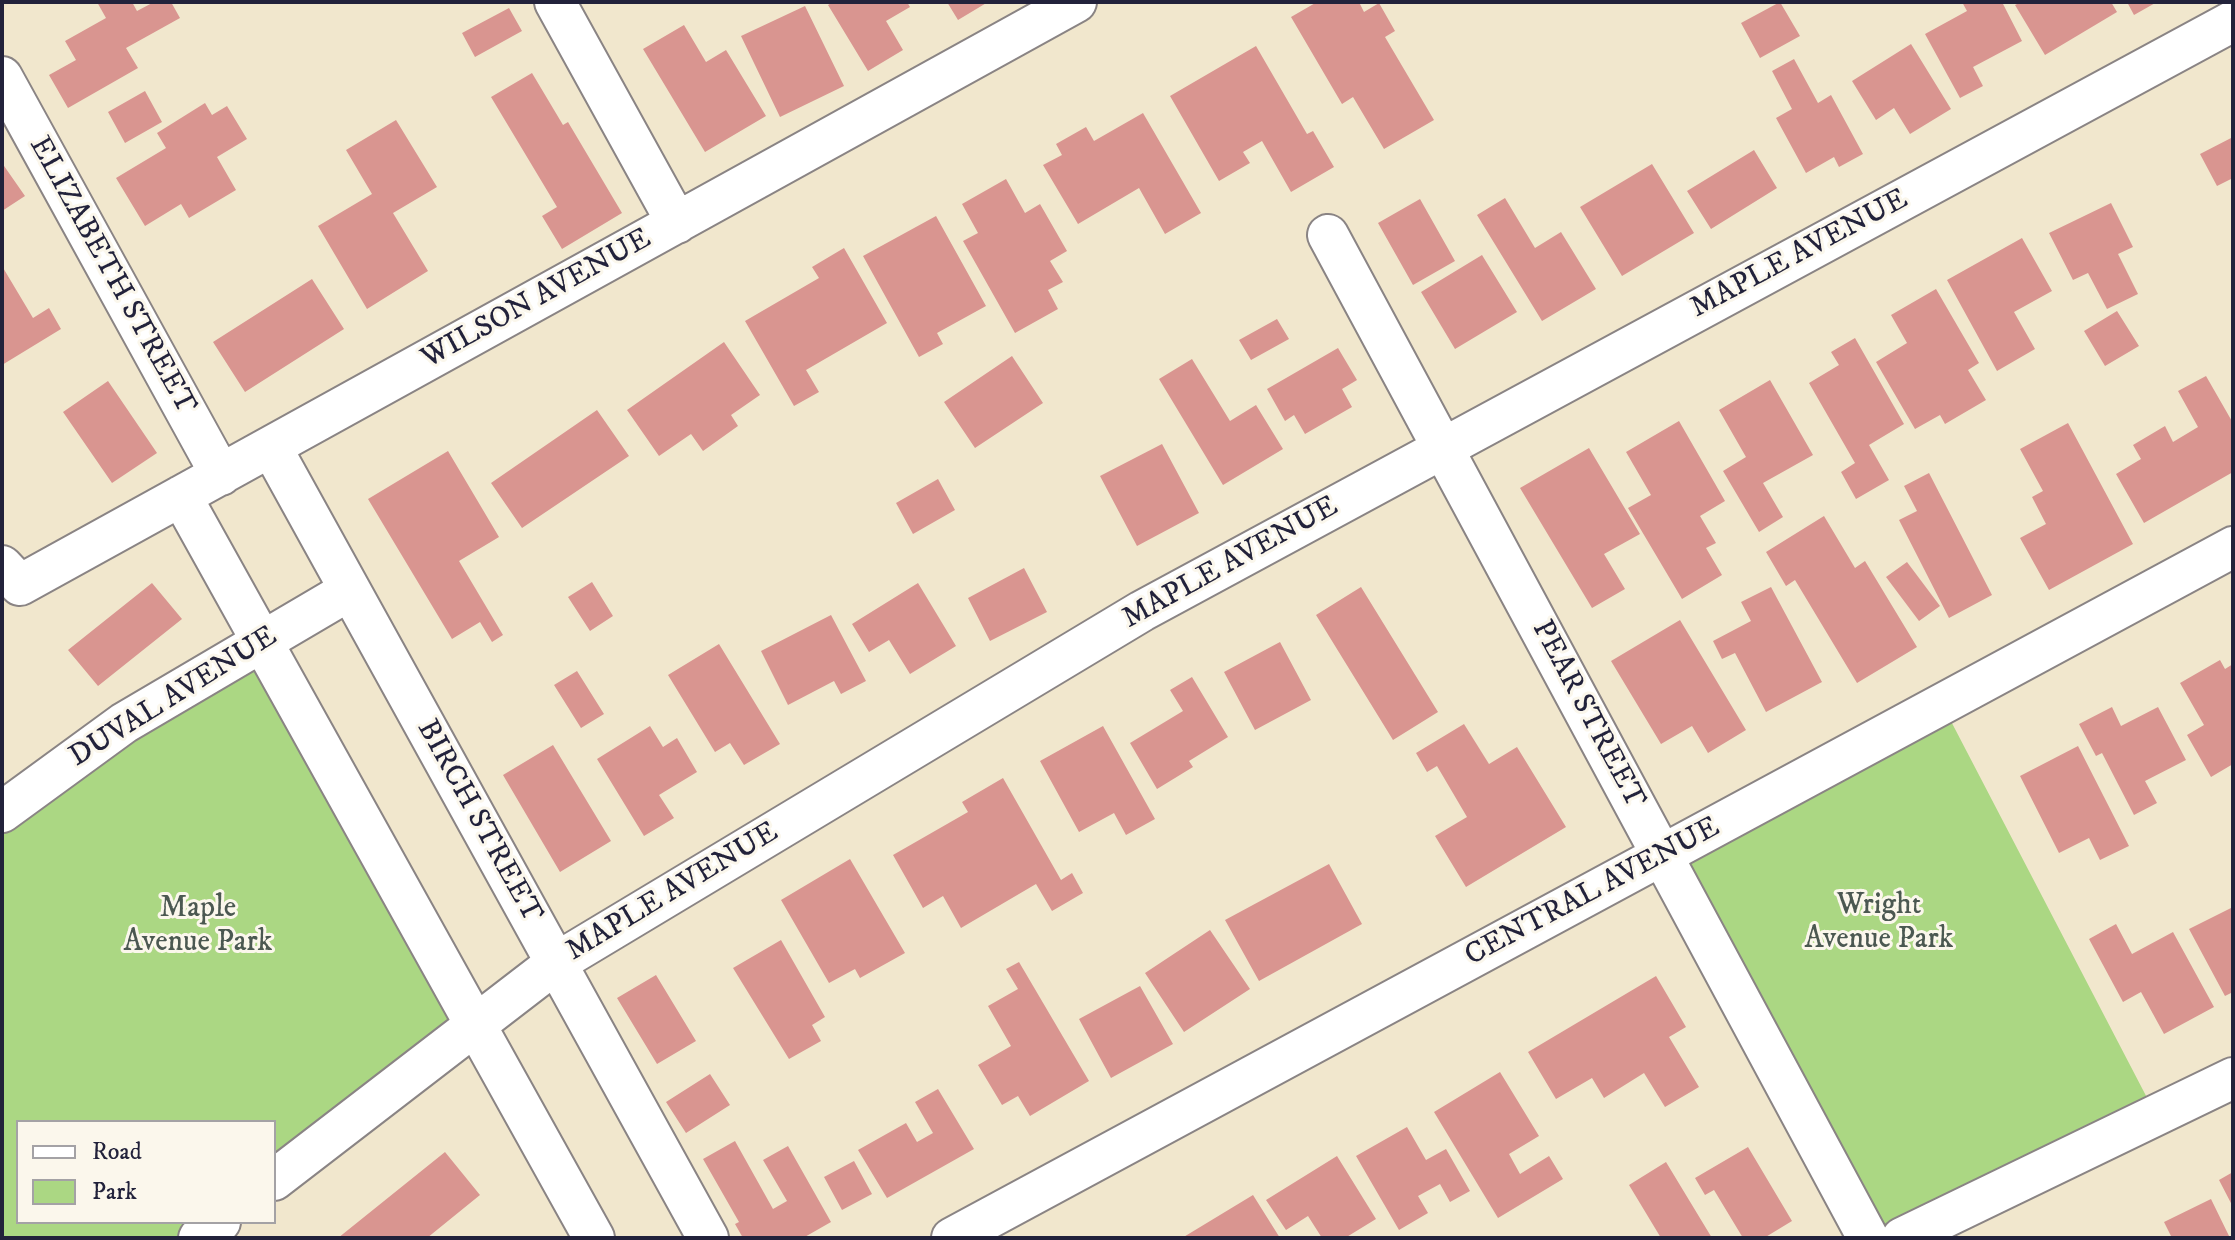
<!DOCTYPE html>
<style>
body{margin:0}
#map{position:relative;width:2235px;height:1240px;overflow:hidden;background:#f1e7cd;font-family:"IM FELL DW Pica",serif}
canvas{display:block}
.frame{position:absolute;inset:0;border:4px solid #22223b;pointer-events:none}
.legend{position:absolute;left:16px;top:1120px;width:260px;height:104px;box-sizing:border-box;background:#fbf7ec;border:2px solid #a4a2a5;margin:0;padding:10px 14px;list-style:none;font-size:24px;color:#22223b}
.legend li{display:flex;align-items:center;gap:16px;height:40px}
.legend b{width:40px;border:2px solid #a4a2a5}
</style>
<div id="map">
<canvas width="2235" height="1240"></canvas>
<div class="frame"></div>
<ul class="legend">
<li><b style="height:10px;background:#fff"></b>Road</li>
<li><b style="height:22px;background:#abd783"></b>Park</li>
</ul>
</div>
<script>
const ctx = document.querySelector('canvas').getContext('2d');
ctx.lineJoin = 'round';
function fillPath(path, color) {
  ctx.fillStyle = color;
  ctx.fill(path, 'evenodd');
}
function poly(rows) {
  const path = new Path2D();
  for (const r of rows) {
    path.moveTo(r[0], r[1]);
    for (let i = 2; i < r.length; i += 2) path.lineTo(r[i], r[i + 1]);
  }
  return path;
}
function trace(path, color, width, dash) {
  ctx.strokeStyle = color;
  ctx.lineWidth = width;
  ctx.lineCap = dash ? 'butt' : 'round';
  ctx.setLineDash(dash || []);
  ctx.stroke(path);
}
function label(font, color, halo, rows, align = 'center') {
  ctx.font = font + ' "IM FELL DW Pica",serif';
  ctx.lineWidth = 6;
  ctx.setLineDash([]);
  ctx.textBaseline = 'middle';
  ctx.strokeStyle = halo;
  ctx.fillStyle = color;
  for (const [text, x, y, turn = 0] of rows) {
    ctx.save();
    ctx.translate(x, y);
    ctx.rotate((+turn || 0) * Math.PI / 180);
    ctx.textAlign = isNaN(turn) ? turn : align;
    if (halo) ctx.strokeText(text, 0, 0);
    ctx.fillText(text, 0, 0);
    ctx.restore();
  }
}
fillPath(poly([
 [263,641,475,1024,274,1180,274,1122,18,1122,18,1222,220,1222,199,1238,2,1238,2,812],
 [1942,704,2156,1115,1868,1238,1662,855]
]), '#abd783');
fillPath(poly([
 [97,2,132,2,137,11,154,2,171,2,180,18,126,48,138,68,68,108,49,75,76,60,65,41,106,18],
 [833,2,907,2,910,7,886,21,903,50,868,71,828,5],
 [947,2,988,2,958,20],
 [1317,2,1359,2,1364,12,1379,3,1395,31,1385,37,1434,120,1384,149,1353,97,1342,104,1291,17],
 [1780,2,1800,36,1760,58,1741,23],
 [1962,2,2002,2,2022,41,1973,67,1983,86,1960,98,1925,34,1967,11],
 [2021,2,2111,2,2117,12,2045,55,2015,5],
 [2127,2,2157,2,2134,15],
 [805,6,844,86,780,117,741,36],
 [509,8,522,31,475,57,462,33],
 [684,25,706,62,726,50,766,116,705,152,643,49],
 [1911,44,1951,109,1910,134,1894,108,1876,120,1852,81],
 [1256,46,1307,134,1313,131,1334,167,1291,192,1262,141,1243,152,1250,163,1219,181,1170,96],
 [1794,59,1818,103,1831,95,1863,154,1839,167,1834,157,1806,173,1776,118,1792,109,1772,71],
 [532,73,563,125,568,122,622,213,562,249,542,216,557,207,491,97],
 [145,91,162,122,125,143,108,112],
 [205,103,212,115,227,106,247,139,217,157,236,190,189,218,181,204,145,226,116,178,166,148,157,133],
 [1143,113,1201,213,1165,234,1139,188,1078,224,1043,165,1062,155,1056,144,1086,127,1094,141],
 [396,120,437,187,393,213,428,271,367,309,318,226,372,194,346,150],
 [2233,137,2233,178,2217,186,2200,154],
 [1754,150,1777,188,1711,229,1687,191],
 [2,163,25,196,2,211],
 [1652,164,1694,233,1622,276,1580,207],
 [1006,179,1025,213,1040,204,1067,251,1050,261,1063,282,1048,290,1058,309,1015,333,963,241,978,233,962,204],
 [1505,198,1535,248,1561,232,1596,289,1542,321,1477,215],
 [1420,199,1455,261,1413,285,1378,223],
 [2111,203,2133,247,2118,254,2138,294,2107,309,2088,273,2073,280,2049,233],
 [936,216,986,306,937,333,943,344,919,357,863,256],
 [2022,238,2052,291,2014,312,2035,349,1997,371,1947,280],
 [844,248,887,323,806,370,819,392,794,406,745,321,819,278,812,267],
 [1482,255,1517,312,1455,349,1421,292],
 [2,266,33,318,49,308,61,329,2,365],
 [312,279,344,329,245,392,213,342],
 [1936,289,1979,363,1968,370,1986,400,1945,424,1940,415,1915,429,1876,362,1907,343,1891,315],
 [2117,311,2139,346,2105,366,2084,331],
 [1277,319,1289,339,1251,360,1239,340],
 [1855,338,1904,424,1869,445,1889,480,1856,499,1841,472,1855,463,1809,383,1839,365,1831,352],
 [724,342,760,395,731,415,738,426,703,451,691,434,659,456,627,410],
 [1338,348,1357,380,1342,389,1352,407,1305,434,1294,415,1285,421,1267,389],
 [1012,356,1043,403,975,448,944,402],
 [1192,359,1230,421,1256,405,1283,449,1223,485,1159,379],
 [2206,376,2233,423,2233,472,2144,523,2116,474,2141,459,2133,445,2165,426,2173,442,2198,427,2178,391],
 [1770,380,1813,455,1763,483,1783,517,1759,532,1723,471,1746,457,1719,410],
 [108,381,157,453,112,483,63,412],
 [597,410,629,456,522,528,491,483],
 [1679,421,1725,501,1700,516,1716,543,1706,548,1722,575,1682,599,1628,508,1651,495,1626,452],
 [2068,423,2133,544,2049,590,2020,538,2046,524,2032,497,2043,491,2020,449],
 [1162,444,1199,513,1137,546,1100,476],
 [1589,448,1640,534,1604,554,1625,589,1592,608,1520,488],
 [448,451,499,537,459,561,503,635,492,642,480,622,452,639,368,499],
 [1929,473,1992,595,1949,618,1899,520,1917,511,1904,486],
 [938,479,955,510,913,534,896,503],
 [1824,516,1855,568,1865,561,1917,647,1857,683,1795,580,1786,586,1766,552],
 [1907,562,1940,606,1919,621,1886,577],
 [1024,568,1047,612,990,641,968,598],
 [592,582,613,616,590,631,568,597],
 [152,583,182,619,98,686,68,650],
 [918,583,956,646,910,674,889,640,869,652,852,624],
 [1361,587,1438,712,1393,740,1316,615],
 [1771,587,1822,682,1766,712,1735,653,1722,659,1713,641,1751,621,1741,602],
 [831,615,866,681,841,694,834,681,788,705,761,651],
 [1680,620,1746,730,1708,753,1692,726,1661,744,1611,661],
 [1280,642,1311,700,1255,730,1224,672],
 [719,644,780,744,744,765,730,743,715,752,668,675],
 [2220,660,2225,669,2233,664,2233,764,2211,777,2187,735,2204,725,2180,683],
 [577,671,604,714,581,728,554,685],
 [1192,677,1228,737,1189,761,1193,767,1157,789,1130,743,1183,711,1170,690],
 [2112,707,2121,726,2158,707,2186,760,2145,781,2157,803,2134,815,2102,753,2096,756,2079,724],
 [1464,724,1489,764,1517,747,1566,827,1466,887,1435,836,1467,817,1437,766,1427,772,1416,753],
 [650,726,663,747,677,738,697,772,659,795,674,818,644,836,597,759],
 [1103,726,1155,819,1126,835,1114,813,1079,832,1040,761],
 [553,745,611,841,560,872,503,775],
 [2078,746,2129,846,2100,860,2089,838,2059,853,2020,776],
 [1003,778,1061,880,1072,873,1083,893,1052,911,1036,884,961,928,943,896,923,908,893,855,968,812,962,802],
 [850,859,905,953,860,978,855,969,829,983,781,900],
 [1329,864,1362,924,1259,981,1225,920],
 [2233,907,2233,992,2225,996,2189,929],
 [2116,924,2132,954,2173,932,2214,1007,2164,1034,2141,992,2123,1002,2089,939],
 [1210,930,1250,989,1184,1032,1145,973],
 [781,940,825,1017,812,1025,821,1041,789,1059,733,968],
 [1019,962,1089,1081,1030,1116,1018,1096,1002,1105,978,1065,1011,1046,988,1006,1018,989,1006,969],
 [656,975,696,1041,657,1064,617,998],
 [1656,976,1686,1027,1669,1037,1699,1087,1665,1107,1644,1073,1604,1098,1592,1078,1556,1099,1528,1052],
 [1140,986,1173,1044,1111,1078,1079,1019],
 [1500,1072,1539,1136,1509,1154,1520,1174,1549,1156,1563,1179,1498,1218,1434,1112],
 [710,1074,730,1105,686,1133,666,1102],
 [938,1089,974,1149,887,1198,858,1150,906,1123,917,1142,933,1133,915,1102],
 [1407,1127,1426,1160,1446,1149,1470,1191,1450,1202,1440,1184,1418,1196,1428,1213,1399,1230,1356,1156],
 [735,1141,773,1209,787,1201,763,1160,788,1146,831,1222,803,1238,743,1238,735,1224,739,1222,703,1159],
 [1748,1147,1792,1221,1764,1238,1743,1238,1714,1190,1705,1195,1695,1178],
 [445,1152,480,1195,427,1238,338,1238],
 [1337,1156,1376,1219,1345,1238,1322,1238,1308,1216,1286,1230,1266,1200],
 [854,1161,872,1194,842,1210,824,1177],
 [1666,1162,1712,1238,1661,1238,1629,1185],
 [2233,1172,2233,1207,2219,1180],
 [1253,1195,1280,1238,1182,1238],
 [2211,1199,2230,1238,2172,1238,2164,1222]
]), '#d99590');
const minor = poly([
 [555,2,677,223],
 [2,77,221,475],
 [1328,235,1868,1238],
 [271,447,708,1238],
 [181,496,594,1238],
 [2,566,20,585,1076,2],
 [2,812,124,723,350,590],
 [274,1180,556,963,1142,611,2233,21],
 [199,1238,220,1222],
 [952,1238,2233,547],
 [1902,1238,2233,1078]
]);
trace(minor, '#8a8484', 44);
trace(minor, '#fff', 40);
label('30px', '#22223b', '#fbf7ec', [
 ["MAPLE AVENUE",1800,255,-28],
 ["ELIZABETH STREET",111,276,61],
 ["WILSON AVENUE",537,300,-29],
 ["MAPLE AVENUE",1231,564,-29],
 ["DUVAL AVENUE",174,698,-32],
 ["PEAR STREET",1587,715,62],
 ["BIRCH STREET",478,822,61],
 ["MAPLE AVENUE",673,893,-31],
 ["CENTRAL AVENUE",1593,893,-28]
]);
label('30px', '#4b5851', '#fbf7ec', [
 ["Wright",1879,907],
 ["Avenue Park",1879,941],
 ["Maple",198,910],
 ["Avenue Park",198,944]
]);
</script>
